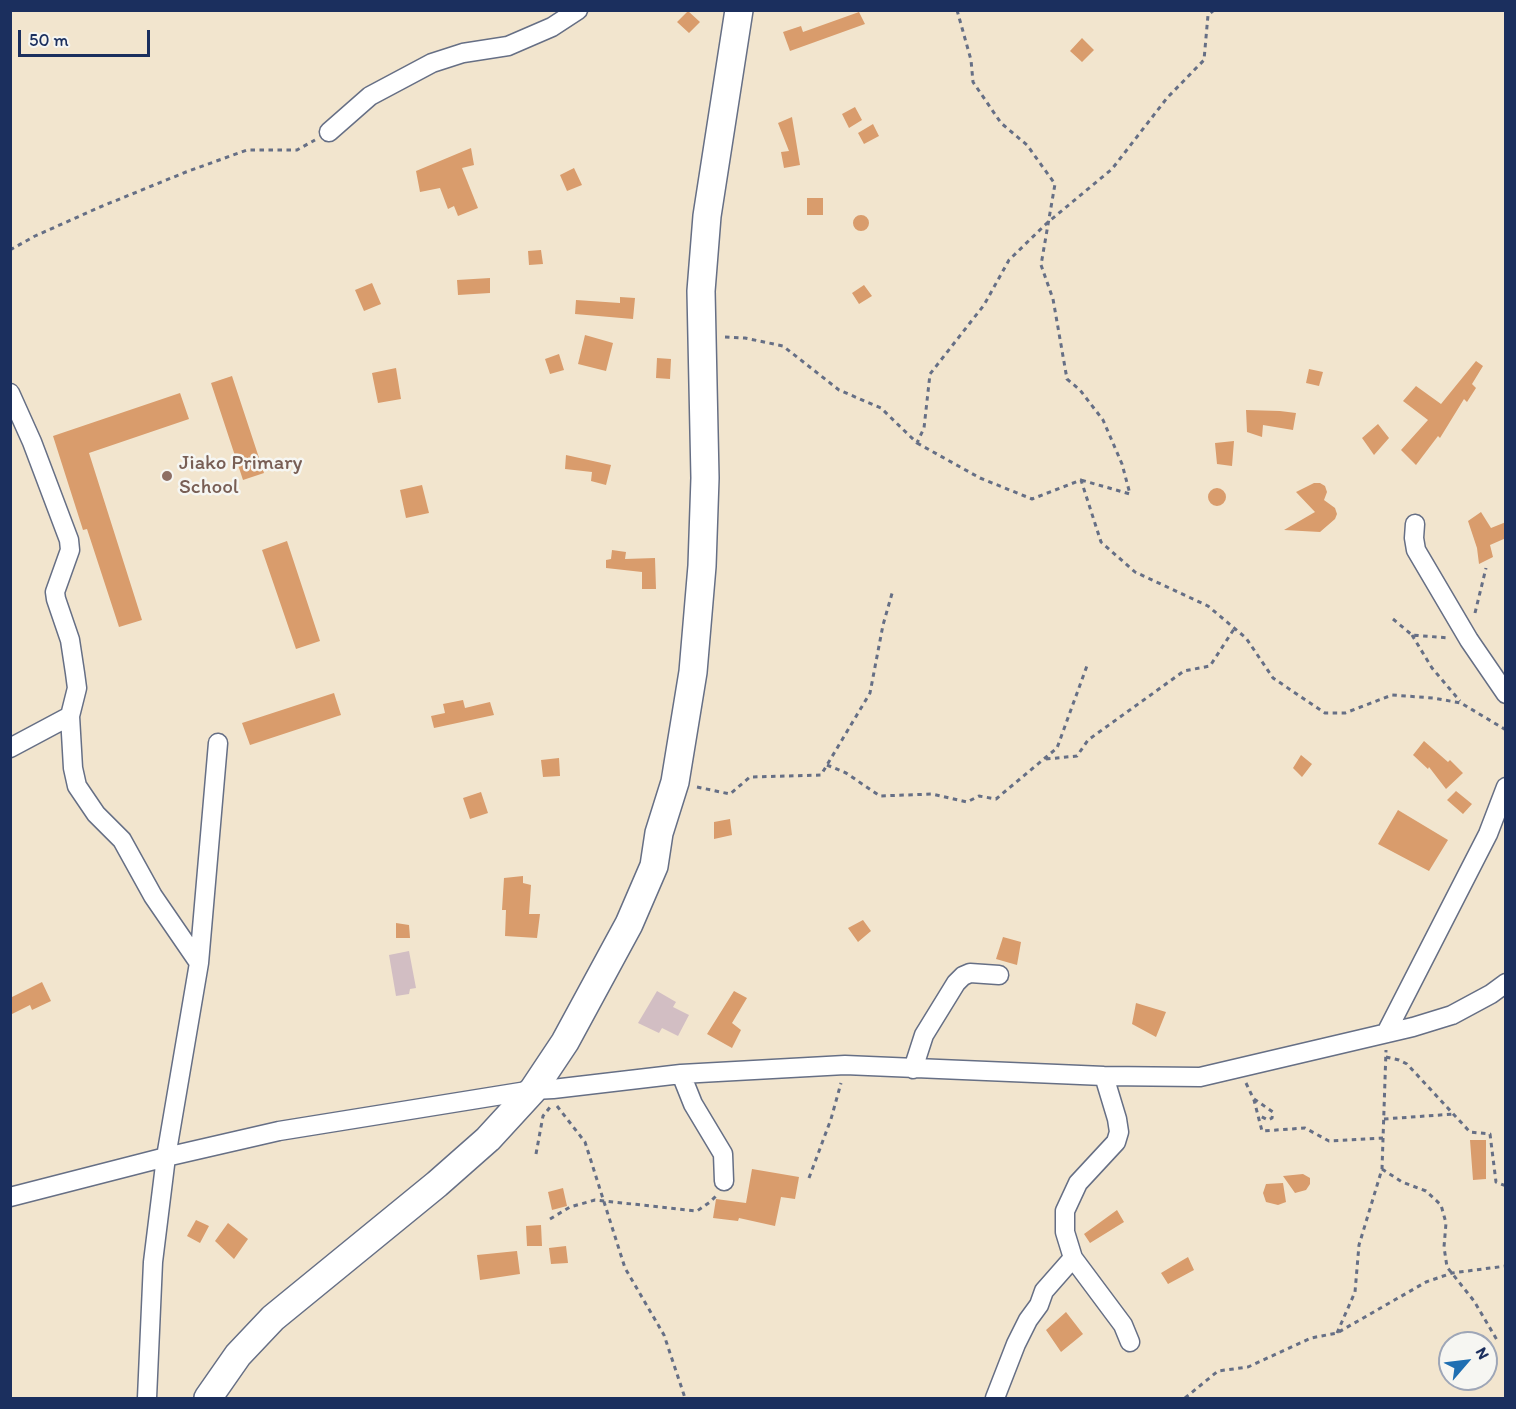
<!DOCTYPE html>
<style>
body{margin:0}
#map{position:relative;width:1516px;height:1409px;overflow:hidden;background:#f2e5ce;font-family:Itim,sans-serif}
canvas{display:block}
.frame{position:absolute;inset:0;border:12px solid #1b2f5e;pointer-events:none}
.north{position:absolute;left:1438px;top:1331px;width:60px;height:60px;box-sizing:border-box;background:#f6f6f2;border:2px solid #9ea6b7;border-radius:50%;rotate:62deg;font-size:16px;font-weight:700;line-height:24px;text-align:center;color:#1b2f5e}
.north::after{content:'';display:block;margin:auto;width:21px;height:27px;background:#1f6fb2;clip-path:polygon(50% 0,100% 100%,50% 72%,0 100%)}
.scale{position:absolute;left:18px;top:30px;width:132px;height:27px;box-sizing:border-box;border:3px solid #1b2f5e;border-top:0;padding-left:8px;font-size:18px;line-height:21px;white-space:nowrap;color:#1b2f5e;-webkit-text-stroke:4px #f6f6f2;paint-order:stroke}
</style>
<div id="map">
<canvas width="1516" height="1409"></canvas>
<div class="frame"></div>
<div class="north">N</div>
<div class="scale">50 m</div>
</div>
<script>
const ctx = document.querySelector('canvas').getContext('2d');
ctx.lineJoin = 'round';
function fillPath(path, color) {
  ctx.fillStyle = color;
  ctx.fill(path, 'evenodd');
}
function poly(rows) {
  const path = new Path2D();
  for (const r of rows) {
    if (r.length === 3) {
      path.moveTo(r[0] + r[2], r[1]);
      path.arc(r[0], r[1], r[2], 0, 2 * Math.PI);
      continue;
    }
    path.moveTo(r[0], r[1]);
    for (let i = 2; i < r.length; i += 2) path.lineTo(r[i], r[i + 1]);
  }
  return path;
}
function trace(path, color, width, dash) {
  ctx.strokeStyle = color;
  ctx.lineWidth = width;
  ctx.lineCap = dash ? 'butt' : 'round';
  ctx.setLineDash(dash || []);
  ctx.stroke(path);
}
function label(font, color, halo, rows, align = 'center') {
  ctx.font = font + ' Itim,sans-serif';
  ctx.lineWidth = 5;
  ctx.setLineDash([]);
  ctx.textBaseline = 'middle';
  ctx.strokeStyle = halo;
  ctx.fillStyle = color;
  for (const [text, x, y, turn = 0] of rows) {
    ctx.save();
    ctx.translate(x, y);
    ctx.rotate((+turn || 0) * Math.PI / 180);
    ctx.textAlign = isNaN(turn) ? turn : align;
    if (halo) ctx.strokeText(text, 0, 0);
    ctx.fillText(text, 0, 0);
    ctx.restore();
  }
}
fillPath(poly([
 [409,951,416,988,410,989,409,994,396,996,389,955],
 [657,991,676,1002,673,1007,689,1015,678,1036,662,1028,659,1033,638,1023]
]), '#d2bec3');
fillPath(poly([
 [688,11,700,22,689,33,677,22],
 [859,12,865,24,790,51,783,32,801,26,803,32],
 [1082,38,1094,50,1082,62,1070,51],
 [855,107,862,120,849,128,842,114],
 [792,117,800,165,784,168,781,152,789,151,778,123],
 [873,124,879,136,864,144,858,133],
 [471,148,474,165,462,168,478,208,458,216,454,206,448,209,440,188,420,192,416,171],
 [574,168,582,185,567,191,560,175],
 [807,198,823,198,823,215,807,215],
 [861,223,8],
 [541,250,543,264,529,265,528,251],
 [490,278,490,293,458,295,457,280],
 [372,283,381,304,364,311,355,290],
 [864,285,872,296,859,304,852,293],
 [620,297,635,298,633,319,575,314,576,300,620,303],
 [585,335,613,343,606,371,578,364],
 [559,354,564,370,550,374,545,359],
 [657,358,671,359,670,379,656,378],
 [1476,361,1483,366,1472,384,1476,388,1467,402,1464,399,1440,438,1438,436,1416,465,1401,450,1428,420,1403,401,1416,386,1441,404],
 [396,368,401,399,378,403,372,373],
 [1309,369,1323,372,1319,386,1306,383],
 [232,376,264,473,243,480,211,383],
 [180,393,189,419,89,453,142,620,119,627,87,529,83,530,53,436],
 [1246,410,1280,411,1296,413,1293,430,1263,425,1262,437,1247,432],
 [1378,424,1389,438,1374,455,1362,438],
 [1234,441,1232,466,1217,464,1215,443],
 [566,455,611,465,606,485,591,481,592,472,565,469],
 [1314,483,1320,483,1325,486,1327,492,1324,500,1335,508,1337,514,1335,519,1320,532,1284,530,1315,512,1296,492],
 [422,485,429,513,406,518,400,490],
 [1217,497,9],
 [1481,512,1491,528,1506,522,1506,538,1490,545,1493,557,1479,564,1477,548,1468,521],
 [287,541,320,641,296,649,262,550],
 [612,550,626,552,625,559,655,558,656,589,642,589,642,572,606,568,606,560,611,559],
 [334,693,341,715,250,745,242,723],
 [463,700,465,708,490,702,494,715,434,728,431,716,445,713,443,704],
 [1424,741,1448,762,1450,760,1463,773,1446,789,1429,767,1428,769,1413,755],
 [1301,755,1312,764,1302,777,1293,768],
 [559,758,560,776,543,777,541,760],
 [1456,791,1472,804,1463,814,1447,800],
 [481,792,488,813,470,819,463,798],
 [1398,810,1448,840,1429,871,1378,844],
 [730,819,732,835,714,839,714,822],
 [523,876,523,883,531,885,529,914,540,914,537,938,505,936,506,910,502,910,504,878],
 [863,920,871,931,858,942,848,928],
 [396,923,409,925,410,938,396,938],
 [1003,937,1021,942,1017,965,996,959],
 [42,982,51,1001,32,1010,30,1005,10,1015,10,998],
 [734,991,747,998,732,1023,741,1030,732,1048,707,1034],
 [1136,1003,1166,1012,1156,1037,1132,1024],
 [1470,1140,1486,1140,1486,1179,1473,1180],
 [752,1169,799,1177,795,1199,781,1197,775,1226,739,1218,738,1221,713,1218,716,1199,746,1203],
 [1303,1174,1310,1178,1310,1184,1306,1190,1295,1193,1283,1176],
 [1283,1183,1286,1202,1278,1205,1266,1202,1263,1193,1266,1184],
 [563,1188,567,1206,552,1210,548,1192],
 [1117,1210,1124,1222,1090,1243,1084,1234],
 [196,1220,209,1226,200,1243,187,1236],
 [228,1223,248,1239,234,1259,215,1241],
 [541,1225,542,1246,527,1246,526,1226],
 [566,1246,568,1263,551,1264,549,1248],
 [517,1251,520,1274,480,1280,477,1255],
 [1188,1257,1194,1270,1168,1284,1161,1273],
 [1066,1312,1083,1334,1061,1352,1046,1330]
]), '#d99c6c');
const street = poly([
 [329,132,370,96,432,63,463,53,508,46,552,27,578,10],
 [10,393,32,442,69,540,70,550,55,592,56,599,70,640,75,673,77,688,70,716,73,768,77,786,96,814,122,840,153,896,199,963],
 [1415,524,1414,538,1416,550,1469,640,1506,694],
 [10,748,70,716],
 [1386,1033,1488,834,1506,787],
 [913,1069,924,1035,956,983,963,976,970,973,999,975],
 [681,1074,693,1104,723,1154,724,1181],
 [1104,1076,1117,1119,1119,1132,1116,1142,1078,1183,1065,1211,1065,1232,1073,1258,1123,1325,1130,1342],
 [10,1197,166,1157,279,1131,533,1090,553,1089,681,1074,845,1065,1104,1076,1200,1077,1413,1027,1452,1015,1491,994,1506,983],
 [147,1398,153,1262,166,1157,199,963,218,743],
 [995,1398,1016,1344,1028,1320,1039,1305,1044,1291,1073,1258]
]);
const secondary = poly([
 [208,1398,238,1355,273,1318,437,1184,488,1139,533,1090,565,1042,629,924,654,866,659,833,675,782,693,672,702,566,705,478,701,291,707,216,739,10]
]);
trace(street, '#666f85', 21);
trace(secondary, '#666f85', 30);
trace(poly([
 [957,10,971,60,973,82,1001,123,1027,145,1055,184,1041,265,1053,299,1067,379,1080,390,1103,420,1122,464,1130,494,1081,480],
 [10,250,35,236,100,207,186,172,247,150,297,150,315,140],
 [725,337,745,338,783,346,839,390,881,408,917,443,924,428,930,374,984,305,1009,260,1047,223,1112,169,1167,98,1204,60,1208,15,1214,10],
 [917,443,980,478,1032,499,1081,480,1101,542,1135,572,1208,606,1246,638,1273,678,1325,713,1345,713,1392,695,1433,698,1461,703,1506,730],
 [1475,613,1486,568],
 [1393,619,1412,635,1449,638],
 [1412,635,1432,668,1460,701],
 [1046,759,1077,756,1088,740,1184,671,1210,666,1234,629],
 [827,765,846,773,880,796,932,794,967,802,979,796,996,799,1057,748,1088,663],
 [697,787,730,794,750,777,821,775,870,693,883,625,893,590],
 [1386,1057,1399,1060,1407,1064,1470,1132,1490,1134,1496,1182,1506,1186],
 [1246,1083,1254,1100,1262,1131,1305,1128,1329,1141,1383,1138],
 [1254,1099,1273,1112,1272,1118,1268,1120,1258,1115],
 [557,1106,585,1142,625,1268,664,1335,685,1398],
 [1384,1119,1454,1114],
 [536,1154,543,1116,551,1106],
 [1382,1169,1402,1182,1426,1191,1441,1205,1446,1223,1444,1247,1447,1267,1474,1301,1497,1340],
 [809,1178,831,1119,841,1083],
 [550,1219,570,1207,595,1200,697,1211,710,1202,717,1195],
 [1337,1333,1355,1292,1359,1245,1382,1169,1386,1050],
 [1185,1398,1218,1371,1248,1367,1311,1338,1337,1333,1426,1282,1452,1273,1506,1266]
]), '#666f85', 3, [4.5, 4.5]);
trace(street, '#fff', 18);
trace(secondary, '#fff', 27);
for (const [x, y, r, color] of [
 [167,476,6,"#8d6e63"]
]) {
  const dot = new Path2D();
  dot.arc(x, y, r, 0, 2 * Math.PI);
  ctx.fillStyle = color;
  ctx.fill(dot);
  trace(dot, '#f6f6f2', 2);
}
label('21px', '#785e54', '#f6f6f2', [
 ["Jiako Primary",179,464],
 ["School",179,488]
], 'left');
</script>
